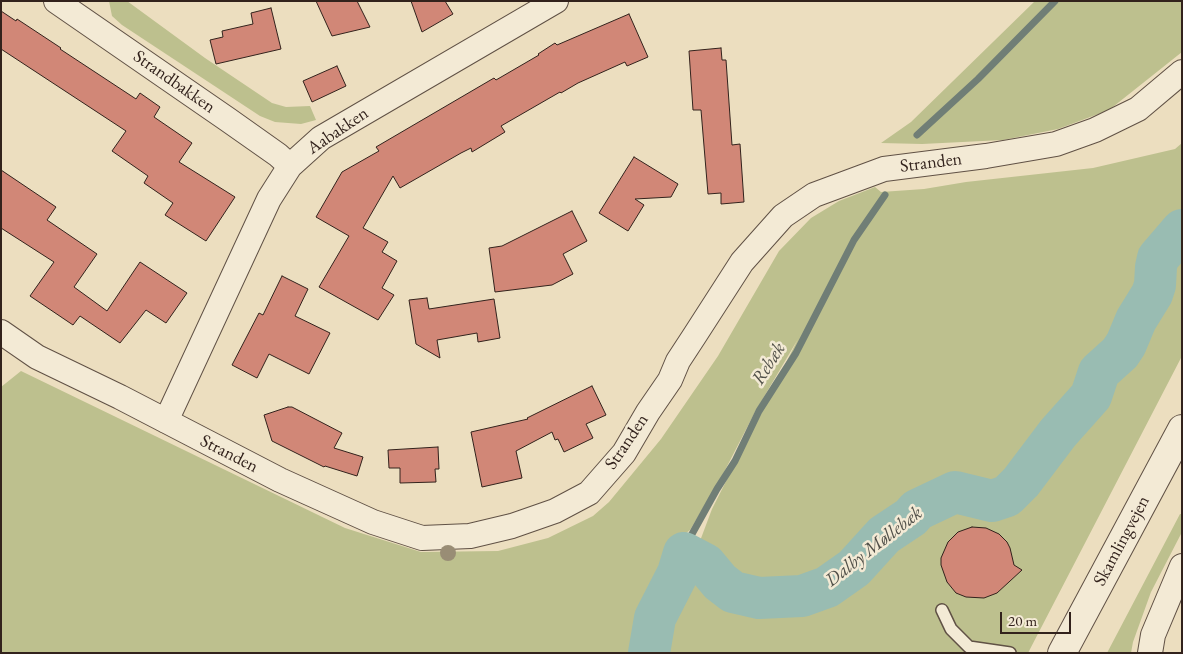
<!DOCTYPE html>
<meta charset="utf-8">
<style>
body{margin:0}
#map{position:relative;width:1183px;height:654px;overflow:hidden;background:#ecdebf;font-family:"EB Garamond",serif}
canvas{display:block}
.frame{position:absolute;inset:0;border:2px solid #32221c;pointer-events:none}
.scale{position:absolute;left:1000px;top:612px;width:71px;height:22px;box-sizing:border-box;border:2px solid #32221c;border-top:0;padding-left:6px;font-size:15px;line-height:18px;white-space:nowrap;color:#32221c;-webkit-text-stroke:4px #f3ead5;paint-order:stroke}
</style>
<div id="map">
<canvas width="1183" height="654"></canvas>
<div class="frame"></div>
<div class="scale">20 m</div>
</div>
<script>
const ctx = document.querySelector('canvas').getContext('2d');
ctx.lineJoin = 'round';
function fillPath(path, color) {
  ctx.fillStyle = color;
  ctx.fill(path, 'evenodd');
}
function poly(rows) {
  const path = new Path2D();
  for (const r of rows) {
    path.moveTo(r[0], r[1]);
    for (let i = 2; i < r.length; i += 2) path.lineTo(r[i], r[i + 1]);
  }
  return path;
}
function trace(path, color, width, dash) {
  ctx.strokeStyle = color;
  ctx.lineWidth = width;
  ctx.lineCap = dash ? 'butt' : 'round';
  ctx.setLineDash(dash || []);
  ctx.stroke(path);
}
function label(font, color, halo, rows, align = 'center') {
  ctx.font = font + ' "EB Garamond",serif';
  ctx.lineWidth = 5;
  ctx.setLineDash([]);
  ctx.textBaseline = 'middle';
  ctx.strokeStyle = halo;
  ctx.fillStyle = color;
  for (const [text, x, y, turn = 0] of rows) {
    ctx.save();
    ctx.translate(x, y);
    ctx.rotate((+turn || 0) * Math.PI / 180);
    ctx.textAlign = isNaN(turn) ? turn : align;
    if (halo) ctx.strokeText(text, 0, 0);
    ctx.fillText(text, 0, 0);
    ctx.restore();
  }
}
fillPath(poly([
 [109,1,127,1,205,58,272,103,286,107,310,106,316,120,301,124,275,122,260,116,122,25,112,16],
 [1035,1,1182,1,1182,52,1109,110,1058,129,1003,140,922,144,881,143,911,122],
 [1182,143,1182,356,1028,653,1,653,1,387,21,371,345,528,421,552,498,551,548,538,593,516,609,502,661,439,718,356,779,251,811,218,839,201,875,187,881,192,924,189,966,182,1093,168,1175,149],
 [798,339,712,509,697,549,733,585,764,593,808,583,848,559,854,575,834,590,812,600,746,607,725,598,697,573,681,579,671,571,685,534,690,530,722,476,755,412],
 [1180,514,1182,514,1182,532,1151,592,1133,642,1131,653,1107,653]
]), '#bdc08e');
trace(poly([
 [917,135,978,79,1055,1],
 [684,553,687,543,717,489,735,461,759,411,796,353,854,240,885,195]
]), '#707e76', 7);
trace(poly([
 [649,653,655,618,678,573,684,553,705,564,720,582,733,592,759,598,802,596,827,587,854,568,884,535,911,517,917,510,955,492,992,501,1007,496,1021,482,1058,433,1091,396,1099,372,1120,353,1126,344,1136,320,1152,294,1155,285,1156,267,1158,258,1182,230]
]), '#99bcb2', 42);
const building = poly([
 [316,1,357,1,370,27,332,36,316,1],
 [411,1,445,1,453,14,422,32,411,1],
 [271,8,281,49,216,64,210,40,223,37,222,31,253,24,251,13,271,8],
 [1,11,16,21,17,19,61,48,60,49,136,99,140,93,160,107,154,117,192,143,179,162,235,197,206,241,165,215,173,203,144,183,148,176,112,151,126,131,1,49,1,11],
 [629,14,648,57,627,66,625,62,578,83,561,93,560,92,501,126,505,132,472,152,471,148,461,153,400,188,393,176,363,228,388,242,382,252,397,261,382,288,394,295,378,320,319,287,349,236,316,217,342,172,379,151,376,147,494,78,496,80,539,55,538,54,555,43,557,45,629,14],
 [721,48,722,60,726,60,732,145,740,144,744,202,721,204,721,193,708,194,701,110,693,110,689,51,721,48],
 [337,66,346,86,312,102,303,81,337,66],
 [634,157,678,184,671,197,635,199,644,205,628,231,599,213,634,157],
 [1,170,56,207,47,220,97,254,74,287,107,311,140,262,187,293,166,323,146,310,120,343,80,316,73,325,30,296,54,262,1,228,1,170],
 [572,211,587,241,563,254,573,274,552,285,495,292,489,248,502,246,572,211],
 [282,276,308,289,295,316,330,333,309,374,269,354,257,378,232,365,259,313,263,315,282,276],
 [427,298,429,309,494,299,500,338,478,342,477,333,437,340,440,358,416,344,409,300,427,298],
 [592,386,606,415,586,424,593,438,564,452,558,439,555,440,552,432,516,451,522,478,482,487,471,432,528,419,527,418,592,386],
 [288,407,292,407,342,433,334,448,363,457,357,476,325,466,324,467,272,441,264,415,288,407],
 [438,447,439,469,435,469,436,482,400,483,400,468,389,468,388,450,438,447],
 [972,527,986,528,999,534,1007,542,1010,548,1014,565,1022,570,997,593,984,598,966,597,956,593,947,582,941,565,941,558,948,542,958,532,972,527]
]);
fillPath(building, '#d18777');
trace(building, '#32221c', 1);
const service = poly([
 [942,610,951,629,969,647,1010,653]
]);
const minor = poly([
 [56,1,227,119,278,155,290,166],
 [1,332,37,357,120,397,280,480,373,522,422,538,470,536,512,526,555,511,589,493,624,453,648,412,670,380,678,361,695,335,742,262,783,216,814,195,884,169,986,156,1056,144,1095,130,1138,109,1182,72],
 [166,421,269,199,290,166,321,138,556,1],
 [1150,653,1153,635,1182,566]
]);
const tertiary = poly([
 [1062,653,1182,429]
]);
trace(service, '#605145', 14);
trace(minor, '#605145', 26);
trace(tertiary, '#605145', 30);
trace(service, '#f3ead5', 11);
trace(minor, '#f3ead5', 24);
trace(tertiary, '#f3ead5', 28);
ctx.fillStyle = '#998d75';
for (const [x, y] of [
 [448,553]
]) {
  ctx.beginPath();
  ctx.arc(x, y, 8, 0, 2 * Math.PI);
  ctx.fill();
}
label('18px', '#32221c', '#f3ead5', [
 ["Strandbakken",174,82,35],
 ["Aabakken",338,131,-34],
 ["Stranden",931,163,-7],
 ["Stranden",627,442,-56],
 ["Stranden",229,454,27],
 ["Skamlingvejen",1122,541,-62]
]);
label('italic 19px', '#515049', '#f3ead5', [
 ["Rebæk",769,364,-58],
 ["Dalby Møllebæk",874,547,-38]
]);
</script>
